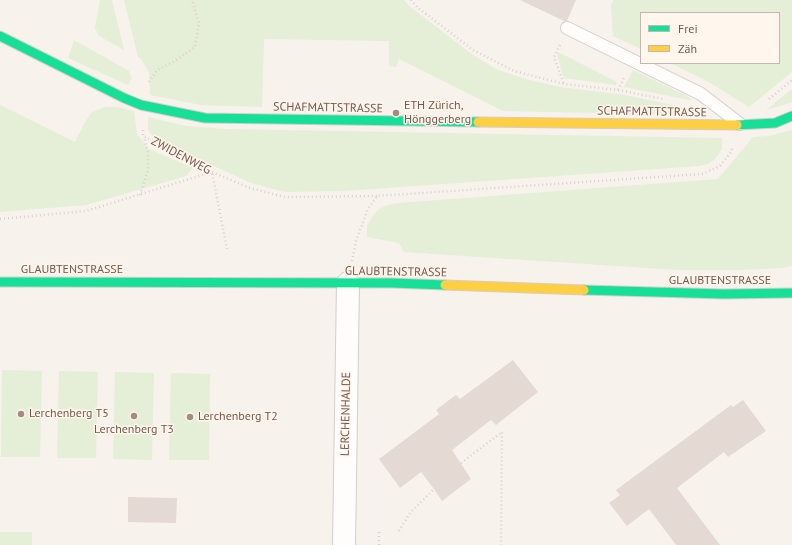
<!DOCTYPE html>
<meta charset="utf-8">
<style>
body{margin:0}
#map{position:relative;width:792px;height:545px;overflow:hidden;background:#f7f2ec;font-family:"PT Sans",sans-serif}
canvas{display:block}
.legend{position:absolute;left:640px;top:12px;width:140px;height:52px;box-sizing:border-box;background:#fff6ed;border:1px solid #c8b6ac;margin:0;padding:5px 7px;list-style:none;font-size:12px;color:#76574b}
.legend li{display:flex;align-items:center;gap:8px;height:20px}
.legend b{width:20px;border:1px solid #c8b6ac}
</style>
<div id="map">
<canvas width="792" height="545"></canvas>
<ul class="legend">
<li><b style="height:5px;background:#16e098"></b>Frei</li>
<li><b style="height:5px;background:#ffcf43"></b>Zäh</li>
</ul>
</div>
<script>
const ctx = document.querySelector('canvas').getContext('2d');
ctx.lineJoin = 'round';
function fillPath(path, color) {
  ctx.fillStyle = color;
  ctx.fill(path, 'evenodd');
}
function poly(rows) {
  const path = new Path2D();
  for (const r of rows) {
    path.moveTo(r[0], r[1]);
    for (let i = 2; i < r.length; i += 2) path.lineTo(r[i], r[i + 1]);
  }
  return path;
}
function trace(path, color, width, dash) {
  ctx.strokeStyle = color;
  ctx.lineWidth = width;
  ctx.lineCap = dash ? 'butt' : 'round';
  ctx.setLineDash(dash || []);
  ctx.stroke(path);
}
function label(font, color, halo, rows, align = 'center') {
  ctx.font = font + ' "PT Sans",sans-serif';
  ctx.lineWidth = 3;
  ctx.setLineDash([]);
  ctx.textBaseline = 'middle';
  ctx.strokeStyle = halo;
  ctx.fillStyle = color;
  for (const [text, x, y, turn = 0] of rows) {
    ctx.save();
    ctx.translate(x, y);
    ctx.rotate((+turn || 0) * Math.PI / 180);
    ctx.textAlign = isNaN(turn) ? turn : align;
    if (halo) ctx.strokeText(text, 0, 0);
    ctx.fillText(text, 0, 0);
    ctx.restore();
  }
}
fillPath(poly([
 [100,0,112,0,124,50,99,36,95,28],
 [124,0,404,0,408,5,470,53,498,70,529,80,560,87,625,95,691,109,692,113,690,115,503,111,399,59,396,67,389,66,389,41,264,39,262,107,201,105,150,95,149,72,141,59,138,57],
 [613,0,792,0,792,72,749,107,707,81,670,63,779,63,779,13,641,13,641,49,613,36,611,5],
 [74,40,129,71,132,78,128,85,68,58],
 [558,52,617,82,616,85,564,78,557,55],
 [633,70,691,98,690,100,624,87],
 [792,89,792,102,784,105,766,110],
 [0,105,75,142,84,124,91,113,104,107,116,107,134,111,137,134,149,149,193,168,186,176,86,205,0,212],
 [148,117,186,126,225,129,722,138,722,149,715,159,708,164,699,166,344,191,285,192,251,183,155,139,148,130],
 [792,130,792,266,782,268,742,270,678,270,434,254,404,252,399,243,367,237,367,226,372,217,379,209,388,205,399,203,718,179,753,137,769,136],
 [2,370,42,371,40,457,1,457],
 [59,371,98,372,96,458,57,458],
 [115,372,154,373,152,460,113,459],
 [171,373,210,374,209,460,169,460],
 [0,532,32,532,32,545,0,545]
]), '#e5eed7');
fillPath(poly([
 [520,0,576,0,567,21,564,21],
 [513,360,538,392,496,425,491,420,452,450,471,479,442,501,434,489,421,472,400,488,379,459,439,414,436,410,445,403,456,395,460,399],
 [743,400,766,431,728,457,724,452,677,488,720,545,676,545,649,509,627,526,609,503,620,495,616,490,731,405,733,407],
 [128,497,177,498,176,523,128,522]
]), '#e4dad3');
const lane = poly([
 [567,28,701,94,740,124]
]);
const street = poly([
 [344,545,348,283]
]);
const fast = poly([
 [0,36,124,98,141,105,205,118,478,122],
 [737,125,775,123,792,116],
 [0,282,392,283,445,285],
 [584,290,724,294,792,293]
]);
const slow = poly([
 [478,122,737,125],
 [445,285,584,290]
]);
trace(lane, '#d6cdc8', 14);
trace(street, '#d6cdc8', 24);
trace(fast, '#d7cdc8', 11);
trace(slow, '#d7cdc8', 11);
trace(poly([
 [411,0,417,7,473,50,514,71,564,84,618,90,663,99],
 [560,45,554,57,564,84],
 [149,82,157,70,173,62,195,47,199,23,192,0],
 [618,90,625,76],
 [769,99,792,80],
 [143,130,143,136,212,172,250,188,285,197,377,196],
 [140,195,148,170,148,153,144,137],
 [0,219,86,211,212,172,227,249],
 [352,261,356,241,368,209,377,196,702,174,720,166,731,152,732,148],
 [461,463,502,432,501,545],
 [399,531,410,513,434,489],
 [379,545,379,531]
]), '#dad1ce', 2.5, [1, 3]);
trace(lane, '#fefdfc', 12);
trace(street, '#fefdfc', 22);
trace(fast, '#16e098', 9);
trace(slow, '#ffcf43', 9);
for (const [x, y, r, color] of [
 [396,113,4,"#a38d83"],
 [21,414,4,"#a38d83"],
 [134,416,4,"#a38d83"],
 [190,417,4,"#a38d83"]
]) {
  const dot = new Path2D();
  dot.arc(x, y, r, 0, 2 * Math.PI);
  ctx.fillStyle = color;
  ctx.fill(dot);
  trace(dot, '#fff6ed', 1.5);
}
label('12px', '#76574b', '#fff6ed', [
 ["ETH Zürich,",404,106],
 ["Hönggerberg",404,120],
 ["Lerchenberg T5",29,414],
 ["Lerchenberg T2",198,417],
 ["Lerchenberg T3",134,430,"center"]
], 'left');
label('12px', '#76574b', '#fff6ed', [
 ["SCHAFMATTSTRASSE",328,108,1],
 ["SCHAFMATTSTRASSE",652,112,1],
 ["ZWIDENWEG",181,156,28],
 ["GLAUBTENSTRASSE",72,270],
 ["GLAUBTENSTRASSE",396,272,1],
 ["GLAUBTENSTRASSE",720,281],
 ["LERCHENHALDE",346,414,-89]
]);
</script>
